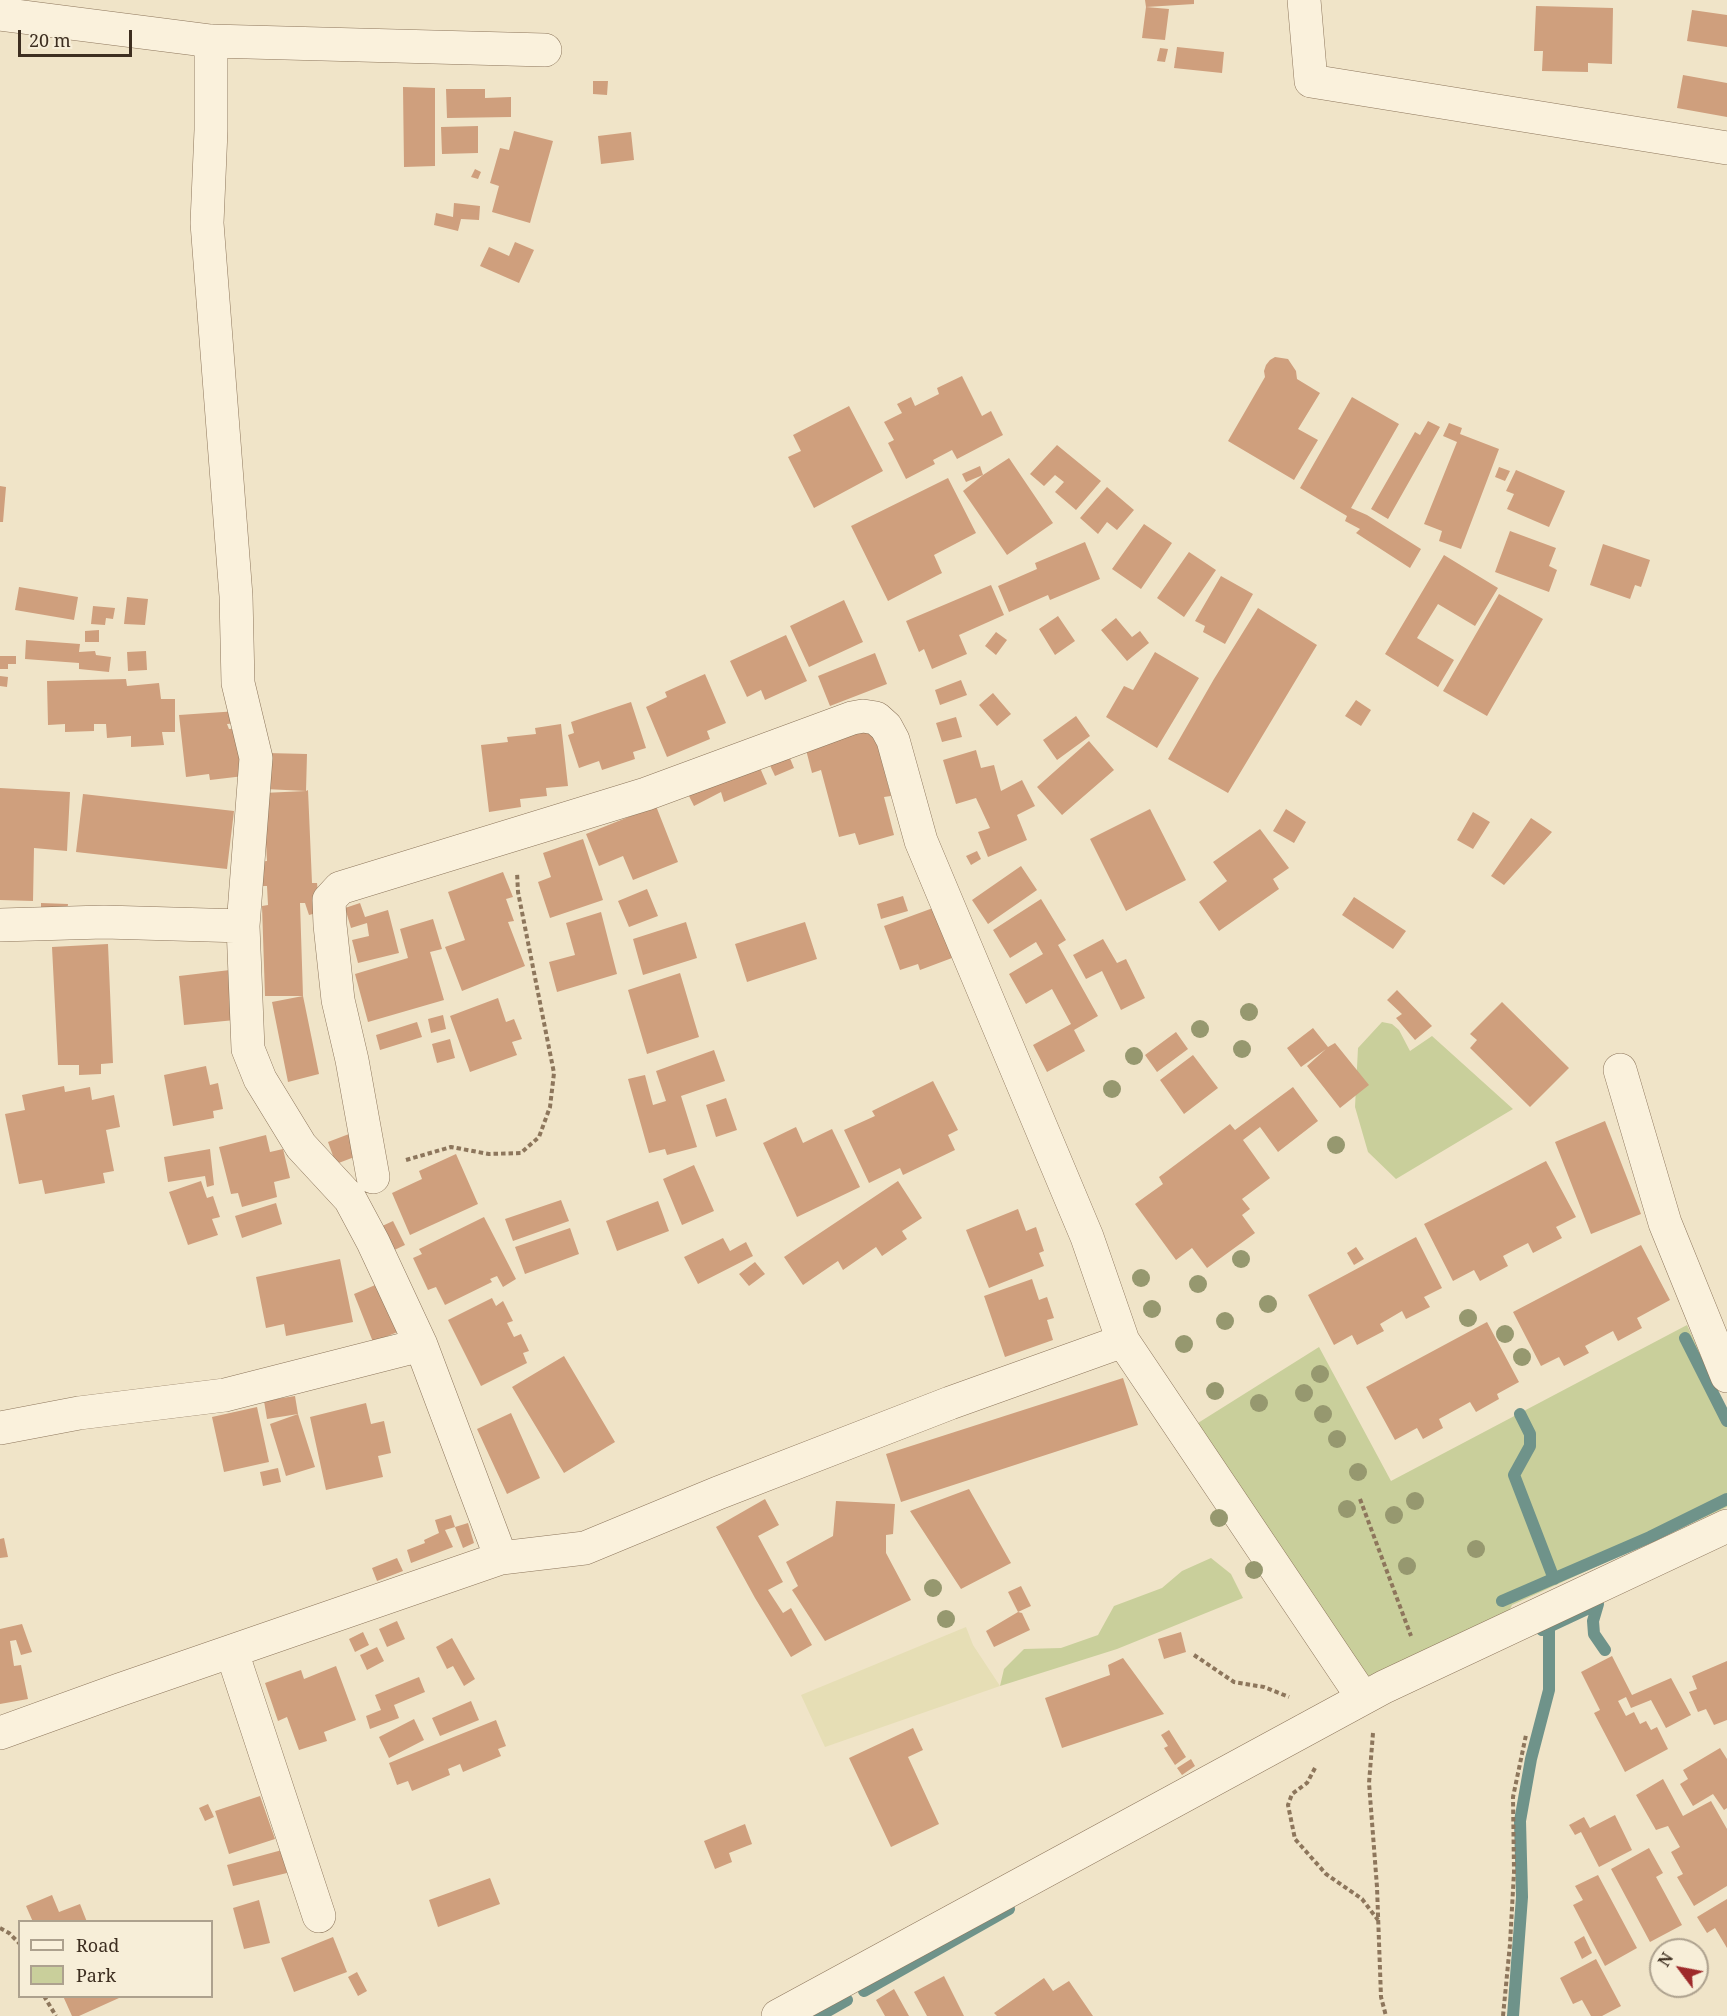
<!DOCTYPE html>
<style>
body{margin:0}
#map{position:relative;width:1727px;height:2016px;overflow:hidden;background:#f0e4c8;font-family:"Noto Serif",serif}
canvas{display:block}
.legend{position:absolute;left:18px;top:1920px;width:195px;height:78px;box-sizing:border-box;background:#f7eed8;border:2px solid #ada18e;margin:0;padding:8px 10px;list-style:none;font-size:18px;color:#3d2e20}
.legend li{display:flex;align-items:center;gap:12px;height:30px}
.legend b{width:30px;border:2px solid #ada18e}
.north{position:absolute;left:1649px;top:1938px;width:60px;height:60px;box-sizing:border-box;background:#f7eed8;border:2px solid #ada18e;border-radius:50%;rotate:302deg;font-size:16px;font-weight:700;line-height:24px;text-align:center;color:#3d2e20}
.north::after{content:'';display:block;margin:auto;width:21px;height:27px;background:#9e2a2b;clip-path:polygon(50% 0,100% 100%,50% 72%,0 100%)}
.scale{position:absolute;left:18px;top:30px;width:114px;height:27px;box-sizing:border-box;border:3px solid #3d2e20;border-top:0;padding-left:8px;font-size:18px;line-height:21px;white-space:nowrap;color:#3d2e20;-webkit-text-stroke:4px #f7eed8;paint-order:stroke}
</style>
<div id="map">
<canvas width="1727" height="2016"></canvas>
<ul class="legend">
<li><b style="height:8px;background:#faf1dc"></b>Road</li>
<li><b style="height:16px;background:#c9cf9b"></b>Park</li>
</ul>
<div class="north">N</div>
<div class="scale">20 m</div>
</div>
<script>
const ctx = document.querySelector('canvas').getContext('2d');
ctx.lineJoin = 'round';
function fillPath(path, color) {
  ctx.fillStyle = color;
  ctx.fill(path, 'evenodd');
}
function poly(rows) {
  const path = new Path2D();
  for (const r of rows) {
    path.moveTo(r[0], r[1]);
    for (let i = 2; i < r.length; i += 2) path.lineTo(r[i], r[i + 1]);
  }
  return path;
}
function trace(path, color, width, dash) {
  ctx.strokeStyle = color;
  ctx.lineWidth = width;
  ctx.lineCap = dash ? 'butt' : 'round';
  ctx.setLineDash(dash || []);
  ctx.stroke(path);
}
fillPath(poly([
 [966,1627,973,1645,1000,1686,825,1747,801,1695]
]), '#e6deb5');
fillPath(poly([
 [1382,1022,1392,1024,1399,1030,1410,1051,1432,1036,1513,1109,1396,1179,1368,1152,1355,1107,1358,1048],
 [1687,1325,1727,1413,1727,1507,1512,1605,1504,1622,1383,1675,1365,1676,1190,1428,1319,1347,1391,1481],
 [1211,1558,1231,1574,1243,1598,1117,1649,1000,1686,1004,1669,1024,1649,1061,1648,1098,1635,1114,1606,1162,1588,1182,1571]
]), '#c9cf9b');
trace(poly([
 [1685,1338,1727,1421],
 [1520,1414,1530,1434,1530,1446,1514,1475,1554,1579],
 [1502,1601,1650,1537,1727,1499],
 [1598,1604,1593,1621,1594,1634,1605,1650],
 [1542,1630,1589,1608],
 [864,1991,1009,1909],
 [819,2016,847,2000],
 [1513,2016,1522,1897,1520,1821,1531,1759,1549,1690,1549,1627]
]), '#6f938a', 12);
fillPath(poly([
 [1145,0,1194,0,1194,4,1146,7],
 [1536,6,1613,8,1612,64,1588,63,1588,72,1542,71,1543,51,1534,51],
 [1146,7,1169,9,1165,40,1142,38],
 [1692,10,1727,15,1727,47,1687,41],
 [1177,47,1224,52,1222,73,1174,68],
 [1160,48,1168,49,1165,62,1157,61],
 [1683,75,1727,83,1727,117,1677,108],
 [593,81,608,81,607,95,593,94],
 [403,87,435,88,435,166,404,167],
 [446,89,485,89,485,98,511,97,511,117,447,118],
 [478,126,478,153,442,154,441,127],
 [514,131,553,141,530,223,492,212,499,186,490,183,500,148,509,150],
 [631,132,634,160,601,164,598,136],
 [475,169,481,172,478,179,471,177],
 [454,203,480,206,479,220,461,219,458,231,434,225,436,213,453,217],
 [515,242,534,250,519,283,480,266,489,247,509,256],
 [1275,357,1288,359,1296,371,1297,379,1320,393,1298,429,1318,440,1294,480,1228,441,1265,377,1264,371,1266,365,1270,360],
 [962,376,982,416,991,411,1003,435,957,459,952,450,933,460,935,464,906,479,888,443,894,440,884,422,902,413,897,404,911,397,915,406,939,394,937,388],
 [1352,397,1399,424,1351,508,1367,515,1421,549,1410,568,1356,533,1360,529,1345,521,1347,516,1300,488],
 [849,406,883,471,814,508,788,457,801,451,793,435],
 [1428,421,1440,427,1388,519,1371,509,1415,432,1420,435],
 [1449,423,1462,428,1460,434,1499,449,1461,549,1439,541,1442,531,1424,524,1457,442,1443,436],
 [1057,445,1101,481,1076,510,1055,492,1064,482,1055,475,1044,486,1030,474],
 [1009,458,1053,523,1007,555,963,491,983,475,966,482,962,474,980,466,983,475],
 [1499,467,1510,471,1505,481,1495,477],
 [1516,470,1565,491,1549,527,1507,509,1514,494,1506,491],
 [948,478,976,533,934,555,942,573,888,601,851,526],
 [0,486,6,487,3,522,0,522],
 [1107,487,1134,510,1117,530,1107,522,1098,534,1080,518],
 [1144,524,1172,543,1141,589,1112,569],
 [1510,531,1556,548,1549,566,1557,570,1549,592,1495,572],
 [1085,542,1100,579,1050,600,1048,595,1009,612,998,586,1037,569,1035,563],
 [1603,544,1650,560,1641,587,1635,585,1630,599,1590,585],
 [1189,552,1216,570,1184,617,1157,598],
 [1444,555,1498,588,1475,626,1438,604,1417,638,1454,660,1438,687,1385,654],
 [1221,576,1253,594,1225,644,1203,632,1205,626,1195,621],
 [991,585,1004,615,959,635,967,654,932,669,924,649,919,652,906,621],
 [19,587,78,597,74,620,15,610],
 [1499,594,1543,619,1487,716,1443,691],
 [127,597,148,599,145,625,124,624],
 [844,600,863,642,809,667,790,626],
 [93,606,115,608,113,619,106,618,105,625,91,624],
 [1258,608,1317,645,1228,793,1168,759,1214,679],
 [1058,616,1075,641,1055,655,1039,629],
 [1116,618,1132,637,1140,631,1149,643,1127,661,1101,630],
 [99,630,99,642,85,642,85,631],
 [996,632,1007,640,996,655,985,646],
 [786,635,807,681,765,700,761,690,747,697,730,661],
 [26,640,80,644,79,652,95,651,96,655,111,657,109,672,79,669,79,663,25,659],
 [146,651,147,670,128,671,127,652],
 [1155,652,1199,678,1157,748,1106,717,1124,686,1133,690],
 [875,653,887,684,830,706,818,676],
 [0,656,16,656,16,664,8,664,8,669,0,669],
 [705,674,726,723,707,731,710,739,667,757,646,707,667,697,665,692],
 [0,676,8,677,7,687,0,686],
 [126,679,127,686,159,683,161,699,175,699,175,732,162,732,164,745,131,747,131,736,107,738,106,724,94,724,94,731,65,732,65,724,48,725,47,681],
 [961,680,967,695,940,705,935,690],
 [993,693,1011,714,997,726,979,705],
 [1356,700,1371,710,1361,726,1345,716],
 [631,702,646,748,633,752,635,759,602,770,599,761,579,768,568,735,574,733,571,722],
 [238,711,238,723,227,724,229,729,241,728,244,776,210,780,209,774,186,777,179,715],
 [1076,716,1090,736,1057,760,1043,740],
 [956,717,962,737,942,742,936,723],
 [561,724,568,786,546,788,547,796,520,799,521,807,489,812,481,745,508,742,507,737,536,734,535,728],
 [877,725,890,771,885,773,891,796,884,797,894,835,859,845,855,833,839,837,821,770,812,773,805,746],
 [1089,741,1114,770,1062,815,1037,787],
 [976,750,981,768,994,765,1001,791,1022,780,1035,806,1017,815,1027,840,988,857,978,832,990,828,976,798,956,804,943,760],
 [787,751,794,768,775,776,767,759],
 [267,753,307,754,306,791,308,790,312,883,317,883,320,912,309,915,305,903,300,903,303,996,265,996,262,906,268,905,267,886,258,886,257,862,267,861,263,793,306,791,265,789],
 [757,761,767,784,724,802,721,792,694,806,687,792],
 [0,788,70,792,67,851,34,848,33,901,0,900],
 [83,794,234,811,227,869,76,852],
 [656,806,678,862,633,880,623,856,599,866,586,834],
 [1150,809,1186,880,1126,911,1090,839],
 [1286,809,1306,822,1294,843,1273,831],
 [1473,812,1490,822,1473,849,1457,840],
 [1531,818,1552,832,1504,885,1491,876],
 [1260,829,1289,868,1273,879,1279,889,1219,931,1199,902,1227,881,1213,862],
 [583,839,603,900,550,918,538,882,551,877,543,853],
 [977,851,981,859,971,865,966,856],
 [1021,866,1037,890,988,924,972,900],
 [503,872,513,897,506,899,514,921,508,922,525,966,462,991,445,947,465,940,448,892],
 [647,889,658,916,629,927,618,901],
 [903,896,908,911,881,919,877,904],
 [1354,897,1406,931,1393,949,1342,915],
 [1041,899,1066,940,1058,945,1098,1016,1074,1030,1085,1051,1047,1072,1033,1045,1071,1024,1052,989,1026,1004,1009,974,1043,954,1036,942,1010,958,993,930],
 [41,903,68,904,67,913,41,912],
 [360,903,365,917,388,910,399,953,358,963,352,940,369,936,367,923,351,928,345,908],
 [933,908,952,958,920,970,918,964,900,970,884,926],
 [601,912,617,974,557,992,549,962,575,955,566,923],
 [433,919,442,949,430,952,444,1000,368,1022,355,974,408,958,400,929],
 [686,922,697,958,643,975,633,939],
 [805,922,817,959,747,982,735,944],
 [1103,939,1117,963,1126,959,1145,998,1121,1010,1102,971,1086,979,1073,955],
 [108,944,113,1063,101,1064,101,1074,79,1075,79,1065,58,1065,52,947],
 [230,970,235,1020,184,1025,179,976],
 [680,973,699,1037,647,1054,628,990],
 [1397,990,1432,1026,1415,1040,1396,1018,1402,1014,1387,1000],
 [303,996,319,1074,288,1082,272,1002],
 [498,998,506,1022,514,1019,522,1039,512,1042,517,1055,470,1072,450,1016],
 [1502,1002,1569,1068,1530,1107,1470,1048,1477,1040,1470,1034],
 [443,1015,446,1029,431,1033,428,1019],
 [417,1022,422,1037,380,1050,376,1035],
 [1313,1028,1328,1047,1335,1043,1369,1085,1340,1108,1307,1066,1326,1049,1301,1067,1287,1048],
 [1176,1032,1188,1049,1157,1072,1145,1055],
 [450,1039,455,1058,437,1063,432,1044],
 [714,1050,725,1081,681,1096,697,1147,667,1155,665,1149,649,1153,628,1079,645,1075,653,1105,666,1101,656,1071],
 [1193,1055,1218,1088,1184,1114,1160,1080],
 [206,1066,210,1085,218,1083,223,1109,213,1111,214,1118,173,1126,164,1075],
 [933,1081,958,1130,948,1135,955,1150,903,1175,900,1168,869,1183,844,1130,875,1116,872,1111],
 [64,1086,65,1092,90,1087,92,1100,114,1095,120,1127,106,1130,114,1171,103,1173,105,1183,45,1194,42,1180,19,1184,5,1114,25,1110,22,1095],
 [1293,1087,1318,1121,1278,1152,1260,1127,1243,1140,1270,1178,1242,1199,1250,1209,1242,1215,1255,1233,1207,1268,1192,1248,1176,1260,1135,1204,1163,1184,1159,1177,1230,1124,1235,1130],
 [726,1098,737,1130,716,1137,706,1105],
 [1605,1121,1641,1214,1591,1234,1555,1142],
 [796,1127,803,1143,832,1129,860,1187,797,1217,763,1143],
 [349,1134,357,1156,336,1164,328,1142],
 [266,1135,270,1152,283,1149,290,1178,274,1182,277,1197,242,1207,238,1193,231,1194,219,1147],
 [210,1149,214,1185,207,1187,205,1176,168,1182,164,1157],
 [456,1154,478,1204,410,1235,392,1193,422,1179,419,1171],
 [1546,1161,1576,1217,1556,1227,1562,1238,1533,1253,1528,1243,1503,1256,1508,1266,1480,1281,1474,1270,1453,1281,1424,1224],
 [694,1165,714,1211,682,1225,663,1179],
 [201,1181,207,1198,213,1196,220,1217,212,1219,218,1235,188,1245,169,1192],
 [898,1181,922,1218,902,1231,907,1239,882,1256,876,1247,843,1270,838,1261,803,1285,784,1257],
 [561,1200,569,1221,513,1241,505,1219],
 [658,1201,669,1231,617,1251,606,1221],
 [276,1203,282,1224,242,1238,235,1216],
 [1018,1209,1026,1231,1036,1227,1044,1251,1039,1253,1044,1266,989,1288,966,1230],
 [484,1217,516,1279,503,1287,497,1276,490,1279,492,1282,445,1305,436,1287,428,1290,413,1258,422,1254,419,1249],
 [393,1221,405,1245,390,1252,378,1228],
 [570,1228,579,1254,525,1274,515,1247],
 [1416,1237,1442,1288,1424,1297,1430,1307,1406,1319,1402,1311,1380,1324,1384,1331,1357,1345,1352,1335,1334,1345,1308,1295],
 [723,1238,730,1251,746,1242,753,1256,698,1284,684,1257],
 [1641,1245,1670,1300,1637,1318,1642,1328,1618,1341,1613,1331,1585,1346,1589,1353,1564,1366,1559,1357,1541,1366,1513,1312],
 [1356,1247,1364,1259,1354,1265,1347,1253],
 [340,1259,353,1322,286,1336,284,1324,266,1328,256,1277],
 [755,1262,765,1274,749,1286,739,1274],
 [1032,1279,1039,1300,1047,1297,1054,1318,1047,1320,1053,1340,1005,1357,984,1296],
 [380,1283,400,1331,373,1342,354,1294],
 [492,1298,496,1306,503,1301,513,1321,507,1323,514,1337,521,1334,529,1351,523,1353,527,1363,481,1386,448,1320],
 [1487,1322,1519,1382,1497,1394,1499,1399,1476,1412,1470,1402,1439,1419,1443,1428,1423,1439,1417,1428,1395,1440,1366,1387],
 [564,1356,615,1442,564,1473,512,1387],
 [1123,1378,1138,1425,901,1502,886,1454],
 [295,1396,298,1414,267,1419,264,1401],
 [366,1403,371,1424,384,1421,391,1453,378,1456,383,1477,326,1490,310,1417],
 [257,1407,269,1462,224,1472,212,1417],
 [511,1413,540,1478,507,1494,477,1429],
 [298,1414,315,1467,286,1476,270,1424],
 [278,1468,281,1482,263,1486,260,1472],
 [969,1489,1011,1563,961,1589,910,1511],
 [765,1499,779,1525,758,1536,783,1582,768,1590,783,1613,791,1608,812,1645,791,1657,755,1598,716,1527],
 [836,1501,895,1504,893,1534,886,1535,886,1553,911,1600,825,1641,792,1590,798,1586,786,1562,833,1536],
 [451,1515,455,1527,468,1523,474,1543,463,1548,455,1527,445,1530,453,1547,411,1563,407,1550,425,1543,424,1540,439,1533,435,1520],
 [4,1538,8,1557,0,1558,0,1539],
 [397,1558,403,1571,377,1581,372,1568],
 [1021,1586,1031,1606,1018,1612,1008,1592],
 [1018,1612,1022,1613,1030,1630,994,1647,986,1631],
 [397,1621,405,1639,387,1647,379,1629],
 [22,1624,32,1652,21,1655,16,1640,10,1641,14,1666,21,1665,28,1699,0,1704,0,1629],
 [363,1632,369,1645,355,1652,349,1639],
 [1181,1632,1186,1652,1164,1659,1158,1639],
 [452,1638,475,1679,464,1686,453,1666,447,1669,436,1647],
 [377,1647,384,1661,367,1670,360,1655],
 [1612,1656,1632,1695,1671,1678,1691,1715,1666,1728,1651,1700,1631,1708,1626,1697,1618,1701,1626,1716,1634,1712,1640,1724,1646,1721,1651,1730,1657,1727,1668,1749,1625,1772,1594,1713,1600,1710,1581,1672],
 [1123,1658,1164,1714,1062,1748,1045,1698,1110,1675,1108,1665],
 [1727,1661,1727,1720,1714,1725,1706,1709,1698,1712,1689,1692,1697,1689,1692,1676],
 [336,1666,356,1720,324,1732,327,1741,299,1750,287,1717,278,1721,265,1683,301,1670,304,1679],
 [419,1677,425,1692,394,1705,399,1718,370,1729,366,1716,381,1710,375,1695],
 [471,1701,479,1720,440,1736,432,1718],
 [414,1719,424,1740,389,1758,379,1737],
 [496,1720,506,1746,498,1749,501,1756,463,1772,460,1764,448,1769,450,1775,412,1791,408,1781,397,1785,389,1763],
 [913,1728,923,1750,908,1757,939,1824,891,1847,849,1758],
 [1169,1730,1186,1757,1175,1765,1164,1748,1168,1746,1161,1735],
 [1720,1748,1727,1759,1727,1808,1724,1810,1713,1794,1693,1806,1680,1784,1688,1779,1683,1770],
 [1191,1759,1195,1766,1182,1775,1177,1768],
 [1663,1779,1683,1816,1711,1801,1727,1829,1727,1886,1694,1906,1677,1877,1683,1874,1671,1852,1680,1847,1668,1826,1656,1830,1636,1795],
 [260,1796,275,1839,229,1854,215,1811],
 [208,1804,214,1817,205,1821,199,1808],
 [1615,1815,1632,1850,1599,1867,1581,1832,1575,1835,1569,1825,1584,1817,1590,1828],
 [745,1824,752,1844,729,1853,732,1862,715,1869,704,1841],
 [1649,1848,1663,1873,1656,1877,1682,1925,1650,1942,1611,1869],
 [282,1850,287,1873,233,1886,227,1865],
 [1598,1875,1637,1948,1605,1966,1573,1905,1583,1900,1575,1886],
 [490,1878,500,1904,438,1927,429,1900],
 [52,1895,59,1912,80,1904,87,1922,33,1922,26,1906],
 [1727,1899,1727,1948,1715,1928,1707,1933,1697,1917],
 [259,1900,270,1943,244,1949,233,1908],
 [1584,1936,1592,1953,1582,1959,1574,1942],
 [333,1937,347,1972,294,1992,281,1958],
 [1596,1959,1621,2006,1602,2016,1591,2016,1582,2000,1573,2004,1560,1978],
 [357,1972,367,1991,358,1996,348,1977],
 [944,1976,964,2016,927,2016,914,1992],
 [1044,1978,1053,1991,1069,1981,1093,2016,997,2016,994,2013],
 [894,1989,909,2016,885,2016,876,2000],
 [63,1996,118,1996,119,1998,79,2016,72,2016]
]), '#cf9f7d');
const minor = poly([
 [1304,0,1311,81,1727,148],
 [0,14,211,41,545,50],
 [211,41,211,130,207,223,236,596,238,683,256,758,243,926,248,1049,260,1079,301,1146,350,1199,373,1242,421,1345,501,1558],
 [0,925,104,922,243,926],
 [1620,1070,1665,1223,1727,1376],
 [373,1177,352,1060,338,1000,330,925,329,900,340,888,646,794,852,718,863,716,876,718,886,727,893,740,921,841,1087,1237,1123,1341,1363,1698],
 [0,1428,79,1413,225,1395,421,1345],
 [232,1652,319,1916],
 [0,1733,119,1690,501,1558,585,1548,718,1493,950,1403,1123,1341],
 [778,2016,1384,1687,1727,1526]
]);
trace(minor, '#8d765c', 34);
trace(poly([
 [406,1160,451,1147,489,1154,521,1153,539,1137,550,1107,554,1073,518,892,517,872],
 [1360,1499,1411,1636],
 [1194,1655,1234,1682,1264,1687,1289,1697],
 [1373,1733,1369,1783,1377,1887,1381,1997,1386,2016],
 [1315,1768,1307,1783,1292,1794,1288,1805,1295,1839,1326,1874,1362,1899,1378,1920],
 [0,1928,9,1933,20,1944],
 [44,1996,56,2016],
 [1503,2016,1510,1944,1514,1872,1513,1797,1526,1735]
]), '#8d765c', 4, [4.5, 3]);
trace(minor, '#faf1dc', 33);
ctx.fillStyle = '#96986f';
for (const [x, y] of [
 [1249,1012],
 [1200,1029],
 [1242,1049],
 [1134,1056],
 [1112,1089],
 [1336,1145],
 [1241,1259],
 [1141,1278],
 [1198,1284],
 [1268,1304],
 [1152,1309],
 [1468,1318],
 [1225,1321],
 [1505,1334],
 [1184,1344],
 [1522,1357],
 [1320,1374],
 [1215,1391],
 [1304,1393],
 [1259,1403],
 [1323,1414],
 [1337,1439],
 [1358,1472],
 [1415,1501],
 [1347,1509],
 [1394,1515],
 [1219,1518],
 [1476,1549],
 [1407,1566],
 [1254,1570],
 [933,1588],
 [946,1619]
]) {
  ctx.beginPath();
  ctx.arc(x, y, 9, 0, 2 * Math.PI);
  ctx.fill();
}
</script>
